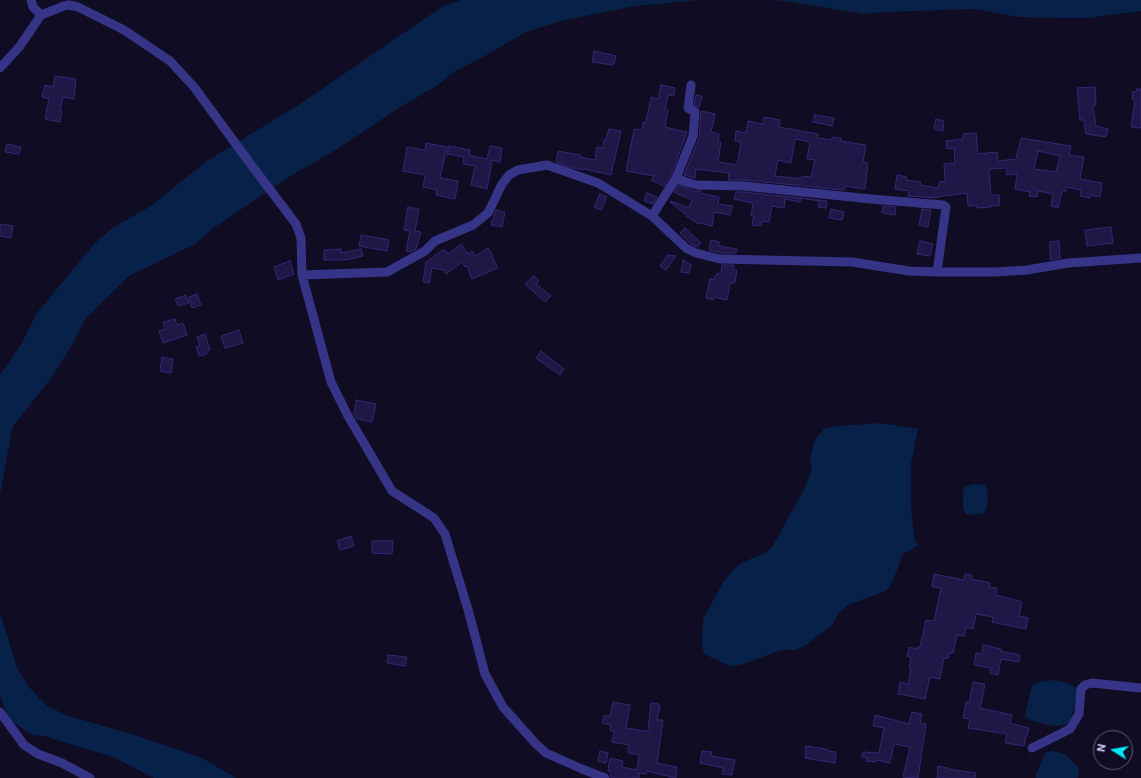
<!DOCTYPE html>
<style>
body{margin:0}
#map{position:relative;width:1141px;height:778px;overflow:hidden;background:#100c24;font-family:Roboto,sans-serif}
canvas{display:block}
.north{position:absolute;left:1093px;top:730px;width:40px;height:40px;box-sizing:border-box;background:#100c24;border:1px solid #5e5a7c;border-radius:50%;rotate:281deg;font-size:11px;font-weight:700;line-height:16px;text-align:center;color:#d4d0ff}
.north::after{content:'';display:block;margin:auto;width:14px;height:18px;background:#00e9fb;clip-path:polygon(50% 0,100% 100%,50% 72%,0 100%)}
</style>
<div id="map">
<canvas width="1141" height="778"></canvas>
<div class="north">N</div>
</div>
<script>
const ctx = document.querySelector('canvas').getContext('2d');
ctx.lineJoin = 'round';
function fillPath(path, color) {
  ctx.fillStyle = color;
  ctx.fill(path, 'evenodd');
}
function poly(rows) {
  const path = new Path2D();
  for (const r of rows) {
    path.moveTo(r[0], r[1]);
    for (let i = 2; i < r.length; i += 2) path.lineTo(r[i], r[i + 1]);
  }
  return path;
}
function trace(path, color, width, dash) {
  ctx.strokeStyle = color;
  ctx.lineWidth = width;
  ctx.lineCap = dash ? 'butt' : 'round';
  ctx.setLineDash(dash || []);
  ctx.stroke(path);
}
fillPath(poly([
 [461,0,699,0,636,6,600,13,561,21,526,32,483,57,452,73,438,85,402,106,336,150,292,175,212,229,195,244,129,276,85,319,72,345,49,381,12,428,0,495,0,375,22,343,37,313,93,245,112,228,151,206,205,162,300,104,430,15,444,6],
 [768,0,1141,0,1141,11,1088,18,1052,18,1019,17,973,9,883,12,864,14,785,1],
 [879,423,918,429,911,463,911,509,915,541,919,545,903,554,892,583,886,591,848,605,839,613,831,626,814,638,808,644,795,650,781,650,744,664,733,666,726,664,704,654,702,645,703,619,723,583,733,570,741,563,765,553,772,547,805,488,812,469,810,458,815,440,824,429,838,426],
 [972,484,986,485,988,495,987,506,984,513,966,515,963,508,963,490,965,487],
 [0,612,17,668,29,687,47,706,66,715,134,735,202,758,236,778,154,778,113,757,44,736,34,735,24,730,12,721,7,714,0,696],
 [1054,680,1067,683,1077,688,1078,697,1070,721,1065,725,1058,726,1044,724,1028,719,1025,715,1032,686,1038,682],
 [1053,751,1065,754,1079,768,1078,778,1036,778,1036,774,1046,752]
]), '#082148');
const building = poly([
 [594,51,616,56,614,64,612,64,612,65,592,62,594,51],
 [55,76,76,79,74,99,63,97,60,111,62,111,60,122,45,119,49,99,42,97,45,85,53,87,55,76],
 [661,85,675,88,674,96,668,95,665,109,668,110,665,127,687,132,671,175,664,186,651,180,654,176,626,171,634,129,642,130,643,122,646,122,651,97,658,99,661,85],
 [1095,87,1096,105,1093,105,1096,126,1108,129,1106,137,1086,134,1084,120,1080,120,1077,88,1095,87],
 [1137,89,1141,89,1141,128,1131,127,1135,100,1132,99,1133,91,1136,92,1137,89],
 [696,95,702,96,699,108,694,105,696,95],
 [701,111,715,114,711,132,719,134,718,142,721,142,718,162,737,165,741,142,735,141,736,131,746,133,748,121,763,124,764,117,780,120,779,127,818,134,817,138,832,140,832,137,841,138,840,141,866,145,863,162,868,163,865,189,845,186,844,190,745,180,728,180,729,173,696,169,695,178,684,175,699,138,701,111],
 [795,139,810,142,807,159,815,160,811,177,802,176,801,179,775,176,778,160,791,163,795,139],
 [815,115,834,118,832,126,813,122,815,115],
 [936,119,944,121,943,131,934,129,936,119],
 [609,129,621,131,611,175,584,169,584,170,572,168,556,162,558,151,580,155,580,157,595,160,597,147,603,148,604,140,606,140,609,129],
 [976,133,978,154,997,152,998,161,1016,159,1021,138,1071,146,1069,155,1084,157,1080,179,1102,183,1100,197,1091,195,1090,198,1080,196,1081,190,1066,187,1066,191,1062,191,1058,208,1051,206,1053,194,1038,191,1037,197,1029,196,1030,192,1015,189,1017,174,1007,175,1006,168,990,169,989,170,991,195,999,195,1000,205,991,206,991,207,977,208,977,205,968,206,967,193,937,197,937,198,908,196,909,191,895,189,897,175,907,177,906,180,921,182,920,185,938,188,940,181,945,182,944,164,955,163,954,148,947,149,946,141,963,139,963,134,976,133],
 [1038,151,1060,156,1056,172,1034,169,1038,151],
 [426,143,447,147,440,178,458,181,455,199,436,195,437,190,423,187,425,175,403,171,407,147,425,150,426,143],
 [7,144,21,147,19,154,5,152,7,144],
 [449,146,470,150,469,155,487,159,490,146,502,148,500,162,492,160,487,189,471,185,475,166,463,164,464,157,447,154,449,146],
 [678,185,695,191,701,191,700,193,719,197,718,204,732,206,730,215,714,212,712,226,700,223,699,224,686,216,686,215,670,202,671,201,689,208,692,200,674,192,678,185],
 [736,192,744,192,827,201,826,208,818,207,819,201,801,198,800,202,785,199,784,208,772,206,769,222,762,221,761,226,752,225,754,216,751,216,753,203,734,199,736,192],
 [647,193,657,197,653,204,644,201,647,193],
 [600,194,607,197,601,210,594,207,600,194],
 [883,206,896,207,895,215,882,213,883,206],
 [408,207,419,209,415,231,421,232,416,249,411,252,406,251,410,231,404,230,408,207],
 [831,209,844,212,842,220,829,218,831,209],
 [922,209,931,210,928,227,919,225,922,209],
 [496,210,505,212,502,227,491,225,496,210],
 [0,224,13,226,11,238,0,236,0,224],
 [1111,227,1113,243,1087,246,1085,230,1111,227],
 [685,228,701,243,697,247,691,244,680,233,685,228],
 [361,235,389,240,387,251,359,246,361,235],
 [711,240,719,242,719,246,737,249,736,253,721,253,709,250,711,240],
 [920,241,933,244,930,256,917,254,920,241],
 [1059,241,1060,258,1050,260,1050,242,1059,241],
 [461,244,468,254,472,251,475,256,488,248,493,256,492,257,498,268,472,279,467,266,465,267,462,262,446,274,444,270,432,268,429,283,423,282,426,262,444,249,448,254,461,244],
 [341,249,341,253,361,249,363,256,346,260,324,260,324,250,341,249],
 [668,255,676,256,666,270,660,266,668,255],
 [683,260,691,265,689,273,681,272,683,260],
 [290,261,294,274,278,280,274,267,290,261],
 [722,265,734,265,733,269,737,270,735,283,730,283,727,300,714,297,714,300,706,298,710,278,712,280,718,273,721,274,722,265],
 [534,276,539,281,536,284,551,296,545,302,525,284,534,276],
 [197,294,201,305,192,308,189,297,197,294],
 [186,295,189,303,178,306,175,299,186,295],
 [175,319,177,325,183,323,187,335,163,343,159,331,165,329,163,322,175,319],
 [239,330,243,343,225,348,221,336,239,330],
 [205,334,210,350,206,351,207,354,199,356,196,347,200,346,197,337,205,334],
 [541,351,564,369,560,375,536,358,541,351],
 [162,357,173,359,171,373,160,371,162,357],
 [356,400,376,404,372,422,357,419,354,414,356,400],
 [351,536,354,546,340,550,337,541,351,536],
 [372,541,393,541,392,554,372,553,372,541],
 [934,574,964,580,965,574,972,575,971,579,990,583,989,587,997,588,996,595,1022,602,1019,616,1028,618,1026,629,992,622,993,617,976,614,973,629,966,627,964,636,957,635,953,653,949,653,948,658,944,658,940,679,930,677,925,699,898,694,900,682,908,684,911,668,909,668,911,657,907,656,909,647,917,649,917,647,920,647,926,620,934,621,941,588,932,587,934,574],
 [983,645,1001,649,1000,651,1020,655,1019,662,1001,659,998,675,990,673,991,668,974,665,976,653,982,654,983,645],
 [388,655,407,657,405,666,387,663,388,655],
 [973,682,985,684,980,708,1012,715,1010,723,1029,728,1027,736,1026,736,1024,746,1005,743,1007,734,968,728,970,719,963,718,966,702,969,703,973,682],
 [613,702,630,705,626,728,645,731,648,731,651,703,659,704,660,706,657,720,663,720,657,763,677,767,676,778,647,771,646,774,639,773,639,778,611,778,610,771,608,771,610,758,623,761,622,767,637,770,639,755,628,753,629,745,612,742,614,731,610,730,611,725,602,723,604,715,610,716,613,702],
 [912,712,922,714,920,723,926,724,918,778,903,777,910,747,894,744,890,763,877,760,876,762,866,761,867,758,862,757,863,752,879,753,884,728,873,726,875,715,909,724,912,712],
 [806,746,826,749,828,751,836,752,835,763,805,758,806,746],
 [600,751,608,753,606,763,598,761,600,751],
 [702,751,712,752,711,756,735,760,732,775,722,774,723,768,700,763,702,751],
 [938,766,948,768,948,769,976,773,975,778,937,778,938,766]
]);
fillPath(building, '#1f1746');
trace(building, '#342874', 1);
trace(poly([
 [31,0,33,7,41,15],
 [0,68,20,46,41,15,64,6,69,5,78,7,124,30,170,61,194,87,252,166,296,224,301,238,302,275,331,382,348,416,392,491,434,518,445,534,469,613,485,674,503,707,535,743,546,753,582,769,605,778],
 [691,85,688,108,695,112,693,136,676,178,686,182,697,185,744,186,871,199,943,205,946,207,937,272,996,272,1027,270,1068,263,1141,258],
 [652,216,686,248,696,253,720,259,852,262,909,271,937,272],
 [302,275,387,272,425,251,435,241,473,225,488,213,502,184,509,175,518,170,547,165,598,183,652,216,676,178],
 [0,712,24,745,38,754,62,763,90,778],
 [1032,748,1070,729,1079,714,1081,689,1085,685,1092,683,1141,688]
]), '#353486', 9);
</script>
